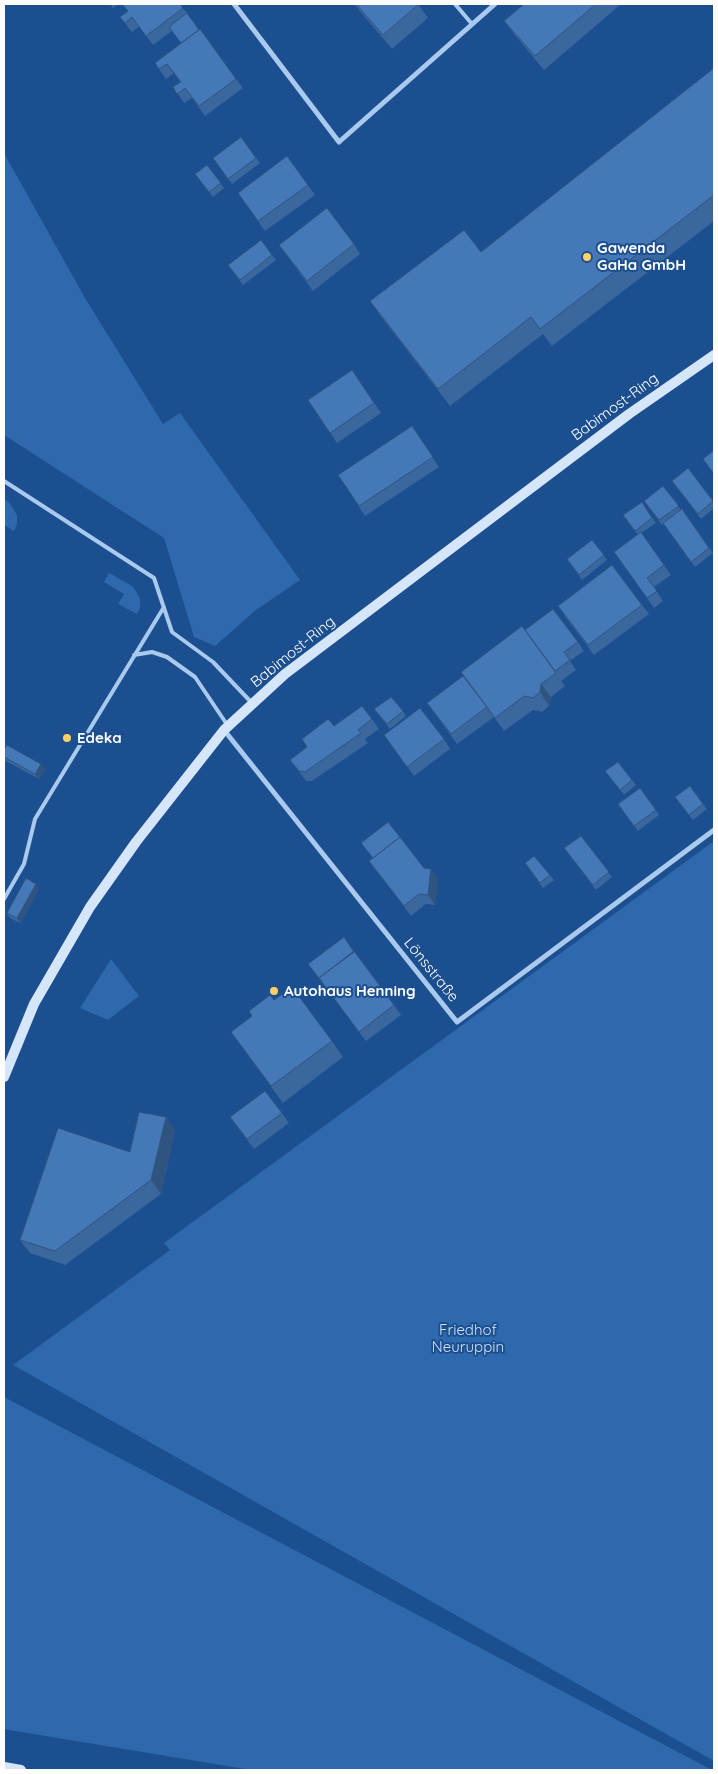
<!DOCTYPE html>
<meta charset="utf-8">
<style>
body{margin:0}
#map{position:relative;width:718px;height:1774px;overflow:hidden;background:#1b4f8f;font-family:Quicksand,sans-serif}
canvas{display:block}
.frame{position:absolute;inset:0;border:5px solid #fff;pointer-events:none}
</style>
<div id="map">
<canvas width="718" height="1774"></canvas>
<div class="frame"></div>
</div>
<script>
const ctx = document.querySelector('canvas').getContext('2d');
ctx.lineJoin = 'round';
function fillPath(path, color) {
  ctx.fillStyle = color;
  ctx.fill(path, 'evenodd');
}
function poly(rows) {
  const path = new Path2D();
  for (const r of rows) {
    path.moveTo(r[0], r[1]);
    for (let i = 2; i < r.length; i += 2) path.lineTo(r[i], r[i + 1]);
  }
  return path;
}
function trace(path, color, width, dash) {
  ctx.strokeStyle = color;
  ctx.lineWidth = width;
  ctx.lineCap = dash ? 'butt' : 'round';
  ctx.setLineDash(dash || []);
  ctx.stroke(path);
}
function label(font, color, halo, rows, align = 'center') {
  ctx.font = font + ' Quicksand,sans-serif';
  ctx.lineWidth = 4;
  ctx.setLineDash([]);
  ctx.textBaseline = 'middle';
  ctx.strokeStyle = halo;
  ctx.fillStyle = color;
  for (const [text, x, y, turn = 0] of rows) {
    ctx.save();
    ctx.translate(x, y);
    ctx.rotate((+turn || 0) * Math.PI / 180);
    ctx.textAlign = isNaN(turn) ? turn : align;
    if (halo) ctx.strokeText(text, 0, 0);
    ctx.fillText(text, 0, 0);
    ctx.restore();
  }
}
fillPath(poly([
 [4,153,85,298,163,424,180,413,300,580,256,610,215,646,194,637,164,538,4,435],
 [4,499,9,502,17,515,17,524,14,531,4,525],
 [109,573,132,586,136,591,140,599,140,608,137,614,118,604,124,594,104,582],
 [714,841,714,1761,13,1365,170,1250,164,1243],
 [111,959,139,996,108,1020,80,1008],
 [4,1397,712,1770,251,1770,4,1729]
]), '#2e69ad');
trace(poly([
 [455,4,472,24],
 [4,481,154,578,172,632,213,662,251,702],
 [134,655,152,652,167,657,195,677,228,726],
 [4,899,24,864,35,819,164,607]
]), '#a9c9ee', 4);
trace(poly([
 [234,4,339,142,495,4],
 [224,730,457,1022,714,830]
]), '#a9c9ee', 5);
trace(poly([
 [4,1077,34,1004,90,907,136,842,224,730,285,674,629,414,714,355],
 [4,1767,21,1770]
]), '#d6e6fa', 10);
fillPath(poly([
 [110,4,119,4,113,8],
 [180,4,243,88,205,116,192,98,184,103,173,87,180,82,174,73,166,79,155,63,181,43,172,31,153,45,139,27,132,32,120,17],
 [354,4,418,4,428,18,392,49],
 [524,4,621,4,544,70,514,34,504,21],
 [714,68,714,221,552,346,543,334,450,406,382,318,370,301,481,252],
 [241,137,260,163,232,184,213,158],
 [287,156,315,195,265,231,238,193],
 [207,165,224,188,213,197,195,174],
 [261,240,276,260,243,285,228,265],
 [354,244,360,254,313,291,279,245],
 [352,370,381,413,337,443,308,400],
 [412,426,439,467,365,516,338,475],
 [688,468,714,502,714,508,701,519,672,481],
 [663,486,681,510,682,509,713,553,695,567,664,524,662,525,644,501],
 [642,502,656,523,641,533,671,575,654,587,663,601,654,608,614,552,638,535,623,515],
 [592,540,607,560,582,580,567,559],
 [642,605,649,614,594,655,564,615],
 [525,630,578,642,584,651,570,661,576,670,561,681,565,686,551,697,549,706,542,712,533,710,504,731,494,717,457,744,427,703],
 [374,709,403,711,406,716,390,729],
 [372,719,379,729,365,739,368,743,312,781,306,781,290,760,334,726],
 [384,735,444,739,450,749,414,776],
 [4,750,45,769,39,779,4,760],
 [618,762,636,785,624,795,605,771],
 [690,786,707,809,693,820,678,802],
 [640,788,659,815,638,831,618,804],
 [581,836,612,877,596,890,568,853],
 [369,861,424,868,438,878,435,905,426,904,411,916],
 [525,863,550,875,554,880,543,888],
 [39,889,20,923,10,918,7,913],
 [308,964,394,1005,401,1015,366,1041],
 [274,1000,332,1041,343,1057,283,1103,231,1032],
 [282,1113,289,1123,254,1149,230,1117],
 [166,1117,175,1131,161,1194,65,1265,30,1253,20,1240,130,1152]
]), '#3a679d');
fillPath(poly([
 [541,684,551,697,549,706,540,692],
 [41,764,45,769,39,779,35,774],
 [431,869,438,878,435,905,428,895],
 [36,884,39,889,20,923,17,918],
 [166,1117,175,1131,161,1194,151,1180]
]), '#305480');
const building = poly([
 [122,4,180,4,183,8,146,36,132,17,125,23,120,17,128,11,122,4],
 [356,4,419,4,383,35,356,4],
 [524,4,596,4,535,56,504,21,524,4],
 [187,13,199,30,181,43,169,27,187,13],
 [200,29,236,79,199,106,185,88,177,94,173,87,181,82,167,64,159,69,155,63,200,29],
 [714,68,714,195,540,329,531,317,438,389,370,301,464,230,481,252,714,68],
 [241,137,256,158,228,179,213,158,241,137],
 [287,156,308,185,258,221,238,193,287,156],
 [207,165,221,183,209,192,195,174,207,165],
 [327,208,354,244,307,281,279,245,327,208],
 [261,240,272,255,240,280,228,265,261,240],
 [352,370,374,403,330,433,308,400,352,370],
 [412,426,433,457,359,506,338,475,412,426],
 [714,450,714,474,703,459,714,450],
 [688,468,713,501,698,514,672,481,688,468],
 [663,486,679,506,659,520,644,501,663,486],
 [642,502,652,518,635,531,623,515,642,502],
 [682,509,709,548,691,562,663,523,682,509],
 [641,532,664,565,647,578,657,591,647,598,614,552,641,532],
 [592,540,604,555,579,575,567,559,592,540],
 [612,565,642,605,588,645,558,606,612,565],
 [553,609,578,642,564,652,570,660,555,671,525,630,553,609],
 [522,626,556,673,541,684,540,692,533,698,524,696,495,718,461,672,522,626],
 [463,676,487,707,451,734,427,703,463,676],
 [391,697,403,711,387,724,374,709,391,697],
 [362,706,372,719,358,730,361,733,305,772,299,771,290,760,307,747,302,739,328,719,334,726,362,706],
 [420,708,444,739,407,767,384,735,420,708],
 [7,745,41,764,35,774,4,757,4,750,7,745],
 [618,762,632,780,620,790,605,771,618,762],
 [690,786,703,804,689,815,675,797,690,786],
 [640,788,656,810,634,826,618,804,640,788],
 [388,822,400,837,373,858,361,843,388,822],
 [581,836,609,872,593,885,564,848,581,836],
 [400,837,424,868,431,869,428,895,419,894,404,906,369,861,400,837],
 [534,856,550,875,540,883,525,863,534,856],
 [26,878,36,884,17,918,7,913,26,878],
 [344,937,354,952,319,978,322,982,308,964,344,937],
 [354,951,394,1005,359,1032,319,978,354,951],
 [292,987,332,1041,271,1086,231,1032,252,1016,249,1011,270,995,274,1000,292,987],
 [265,1091,282,1113,247,1139,230,1117,265,1091],
 [139,1112,166,1117,151,1180,55,1251,20,1240,58,1128,130,1152,139,1112]
]);
fillPath(building, '#4478b7');
trace(building, '#305480', 1);
for (const [x, y, r, color] of [
 [587,257,5,"#ffd166"],
 [67,738,5,"#ffd166"],
 [274,991,5,"#ffd166"]
]) {
  const dot = new Path2D();
  dot.arc(x, y, r, 0, 2 * Math.PI);
  ctx.fillStyle = color;
  ctx.fill(dot);
  trace(dot, '#1b4f8f', 2);
}
label('bold 15px', '#fff', '#1b4f8f', [
 ["Gawenda",597,248],
 ["GaHa GmbH",597,265],
 ["Edeka",77,738],
 ["Autohaus Henning",284,991]
], 'left');
label('15px', '#fff', '#1b4f8f', [
 ["Babimost-Ring",615,407,-36],
 ["Babimost-Ring",293,652,-39],
 ["Lönsstraße",431,970,51]
]);
label('15px', '#cfe3fa', '#1b4f8f', [
 ["Friedhof",468,1330],
 ["Neuruppin",468,1347]
]);
</script>
